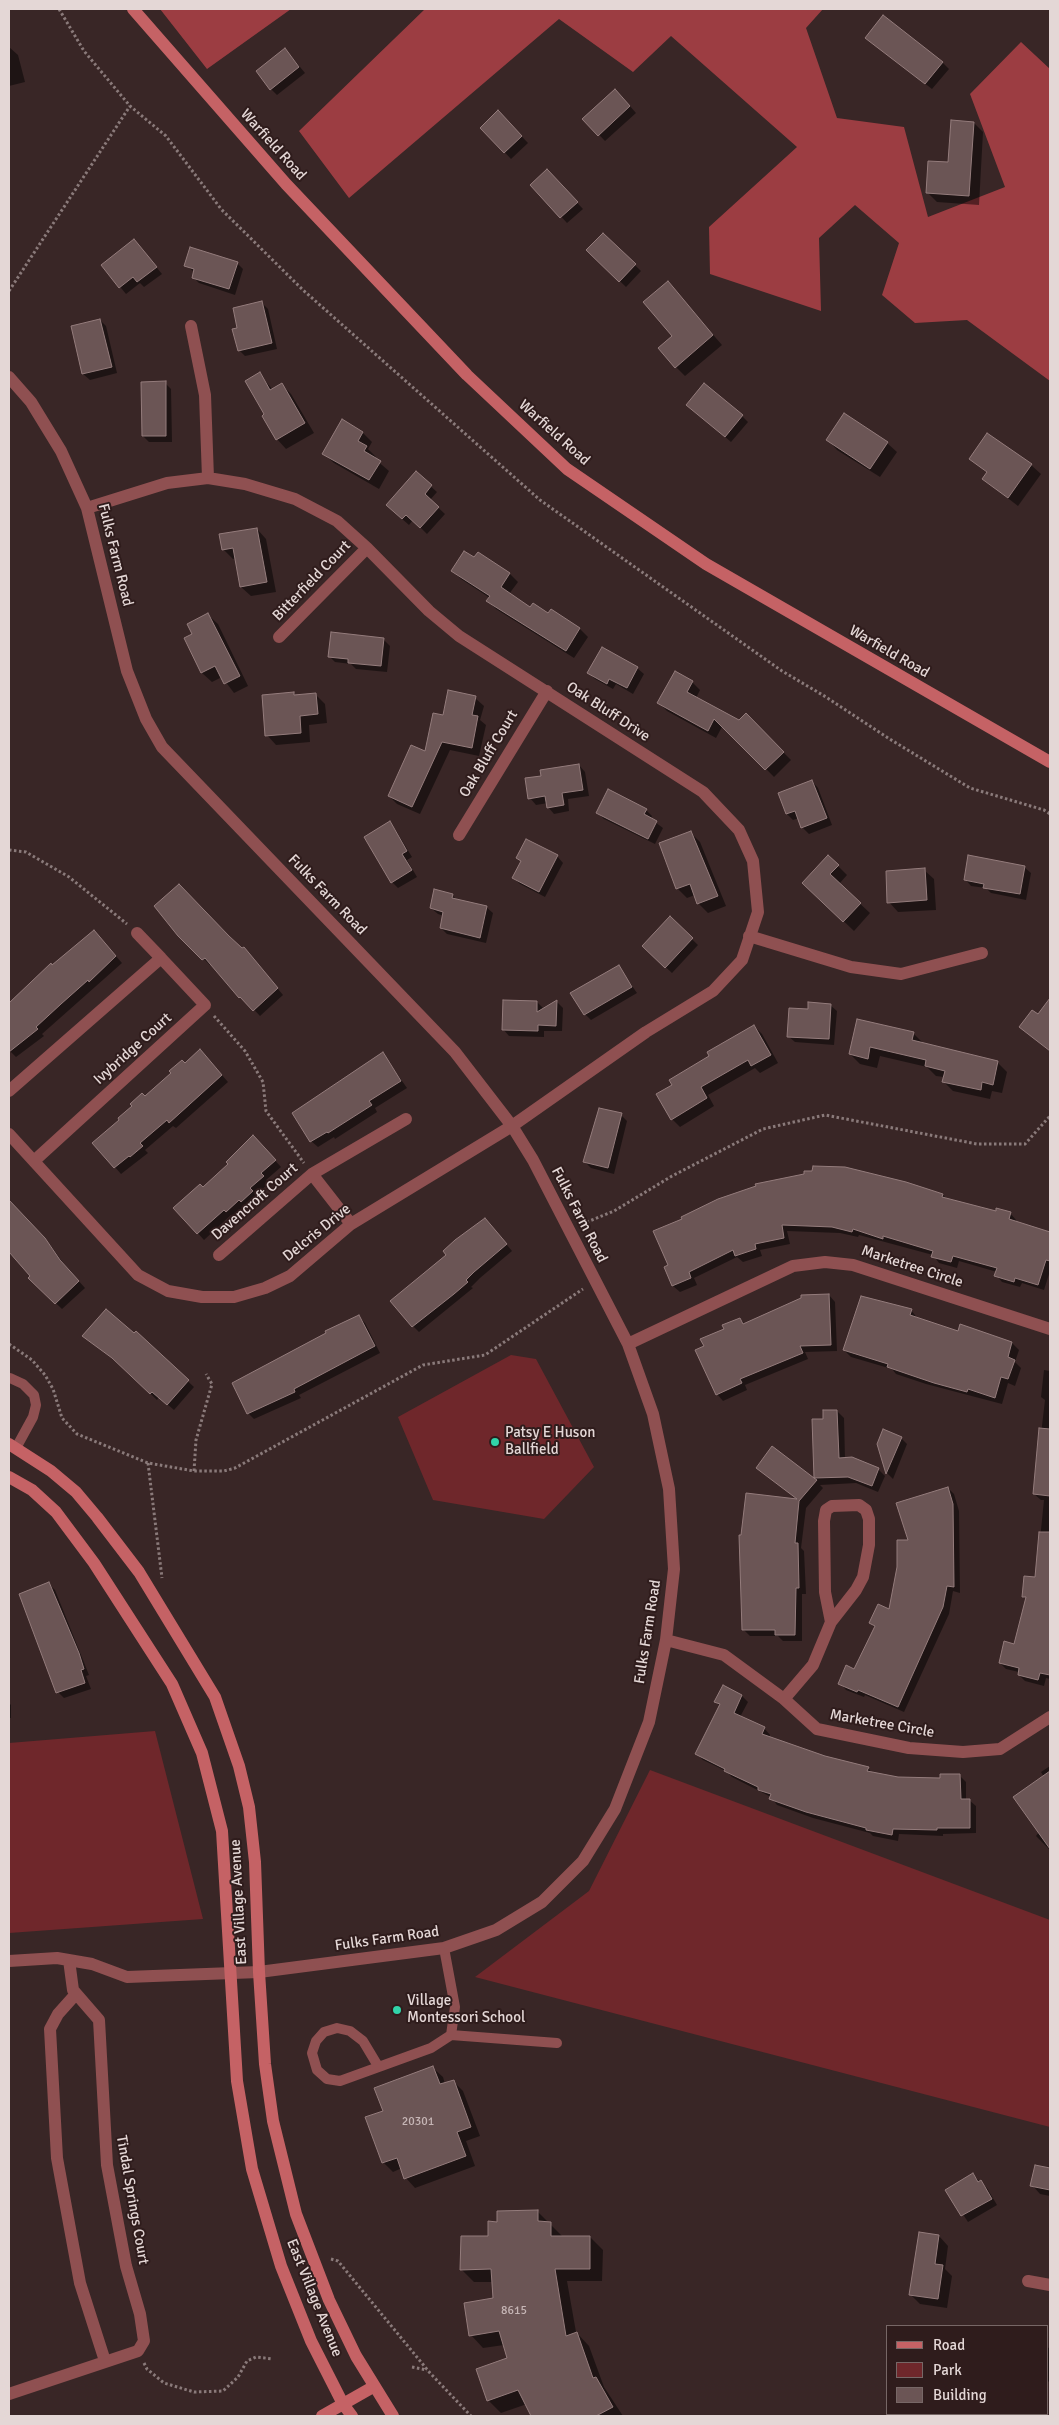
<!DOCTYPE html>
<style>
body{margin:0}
#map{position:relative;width:1059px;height:2425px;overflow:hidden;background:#392626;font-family:Signika,sans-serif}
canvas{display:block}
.frame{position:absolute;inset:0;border:10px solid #e4d7d6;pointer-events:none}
.legend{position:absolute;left:886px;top:2325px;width:162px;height:90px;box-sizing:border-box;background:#2f1c1c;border:1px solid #776766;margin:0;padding:6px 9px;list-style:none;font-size:15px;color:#e4d7d6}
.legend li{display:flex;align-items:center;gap:10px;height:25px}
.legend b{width:25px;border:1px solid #776766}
</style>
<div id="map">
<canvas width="1059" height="2425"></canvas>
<div class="frame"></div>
<ul class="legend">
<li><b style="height:6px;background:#c56265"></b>Road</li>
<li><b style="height:14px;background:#6f272b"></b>Park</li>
<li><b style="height:14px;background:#6b5555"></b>Building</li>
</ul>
</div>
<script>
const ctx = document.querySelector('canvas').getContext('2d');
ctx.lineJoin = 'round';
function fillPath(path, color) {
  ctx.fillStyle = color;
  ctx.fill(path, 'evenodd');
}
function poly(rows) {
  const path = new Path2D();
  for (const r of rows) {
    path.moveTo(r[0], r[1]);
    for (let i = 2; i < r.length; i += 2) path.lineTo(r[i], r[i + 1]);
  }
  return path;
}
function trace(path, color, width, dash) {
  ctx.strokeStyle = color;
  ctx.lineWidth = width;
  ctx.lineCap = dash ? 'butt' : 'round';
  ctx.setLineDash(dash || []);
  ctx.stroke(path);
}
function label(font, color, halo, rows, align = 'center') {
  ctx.font = font + ' Signika,sans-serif';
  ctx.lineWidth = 4;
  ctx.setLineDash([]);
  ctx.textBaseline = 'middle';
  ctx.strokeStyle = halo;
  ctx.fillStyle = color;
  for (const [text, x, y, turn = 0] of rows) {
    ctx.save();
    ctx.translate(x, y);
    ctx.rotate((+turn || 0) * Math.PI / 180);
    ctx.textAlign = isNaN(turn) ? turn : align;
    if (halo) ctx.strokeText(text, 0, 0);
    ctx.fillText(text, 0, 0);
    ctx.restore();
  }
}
fillPath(poly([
 [511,1355,536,1359,594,1467,544,1519,433,1500,398,1417],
 [155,1731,203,1919,9,1933,9,1743],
 [650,1770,1050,1920,1050,2127,475,1977,589,1891]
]), '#6f272b');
fillPath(poly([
 [160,9,291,9,207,69],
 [425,9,823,9,806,28,837,118,904,127,928,217,1005,187,970,94,1021,42,1050,69,1050,381,967,320,915,323,882,295,899,243,855,205,819,238,821,311,710,274,709,227,797,147,671,36,633,72,559,19,349,198,299,131]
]), '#9c3d42');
fillPath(poly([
 [866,38,942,62,949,69,932,89],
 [9,47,18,55,25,82,9,86],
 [291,56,305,73,277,95,271,89],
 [621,96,636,113,605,141,584,119],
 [504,118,528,143,511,159,482,128],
 [974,123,983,132,979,205,937,202,927,192,949,163],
 [547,171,583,209,567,223,532,185],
 [603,234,641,271,626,287,588,250],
 [134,240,162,274,144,287,140,283,126,294,102,265],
 [237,263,243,269,235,295,199,283,193,277,194,272,186,265],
 [677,293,722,345,685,376,676,367,674,336],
 [262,303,268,309,277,349,245,356,239,350,239,329],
 [100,320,106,326,117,373,90,380,83,374],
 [259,374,273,390,282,385,291,394,314,433,286,449,277,439,266,414],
 [165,383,171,389,172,442,149,442,143,436],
 [688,405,742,416,748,422,731,442],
 [363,433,372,442,368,449,376,457,375,459,389,471,379,489,334,463,324,454],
 [828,440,887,443,897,452,880,477,837,450],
 [970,458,1031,465,1041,474,1018,506,983,479,988,473],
 [416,473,437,492,430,500,445,514,427,534,413,520,409,525,393,511],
 [257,529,266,539,276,592,251,596,241,587,237,558,233,559,223,549],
 [478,553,510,574,518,582,509,594,531,608,549,615,551,610,580,629,588,637,574,658,496,609,488,601,490,598,461,579,453,571,475,559],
 [208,615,218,624,248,686,234,693,222,677,212,682,202,673,185,639,193,635],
 [384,640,390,646,387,672,356,669,351,664,335,662,329,656],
 [637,668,644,674,633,694,616,684,613,689,595,679,589,673],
 [692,682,700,690,696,698,739,722,746,715,791,760,774,777,723,725,716,738,667,711,659,703],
 [294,693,296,696,315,694,325,704,327,723,309,725,310,742,276,745,267,735],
 [475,698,484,706,480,720,486,725,479,756,450,750,420,814,397,804,389,796,425,753,444,716],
 [579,765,585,772,589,796,568,799,569,811,554,814,548,807,548,803,536,805,530,798,542,777],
 [812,781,818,788,832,825,809,834,802,827,799,818,793,820,787,814,780,794],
 [646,810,652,816,651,819,663,828,655,844,604,819,598,813],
 [389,823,395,829,412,857,407,860,417,877,398,888,392,882],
 [690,832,700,842,726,906,708,913,698,903,695,895,687,898,678,889,660,844],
 [557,856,563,863,545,897,520,884,514,878,522,862,518,858],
 [838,866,847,875,839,884,870,913,854,931,804,883],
 [1024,867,1031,873,1026,900,991,893,986,888,971,886,965,879],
 [924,870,934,879,936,910,898,912,889,902],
 [452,895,458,901,486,907,493,913,486,943,447,934,441,928,444,916,438,914,431,908],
 [670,918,698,945,672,973,643,946],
 [179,935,250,955,283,995,260,1016,211,964,210,965],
 [100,938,122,963,42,1034,44,1036,16,1057,9,1050,9,1009],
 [618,966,637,993,591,1020,585,1014],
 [1050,1000,1050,1051,1021,1027,1038,1015],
 [537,1002,544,1009,557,1002,563,1008,562,1031,544,1031,544,1037,509,1036,503,1029],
 [830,1005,837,1011,834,1045,795,1042,788,1036,809,1010],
 [858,1021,913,1033,923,1043,997,1062,1007,1072,1002,1093,992,1091,990,1099,953,1091,943,1081,944,1077,936,1076,927,1067,880,1056,877,1068,860,1064,850,1054],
 [754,1026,762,1034,778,1063,760,1073,755,1068,708,1095,714,1106,680,1127,672,1119,710,1056],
 [383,1054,407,1088,375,1108,377,1112,335,1139,334,1137,318,1147,311,1141],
 [206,1057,228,1082,176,1128,173,1126,145,1150,148,1153,121,1174,94,1143,185,1064],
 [621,1115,627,1121,614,1174,591,1168,585,1162],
 [259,1143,281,1167,266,1180,269,1183,256,1195,259,1198,248,1208,246,1206,233,1217,231,1215,204,1240,175,1208,203,1189],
 [943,1195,947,1199,997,1212,1010,1213,1016,1220,1016,1222,1050,1232,1050,1271,1044,1290,1022,1283,1020,1287,1002,1282,996,1275,997,1272,959,1261,957,1268,939,1263,933,1255,859,1235,858,1237,840,1233,787,1231,790,1244,760,1250,762,1256,743,1262,737,1257,694,1278,697,1285,680,1292,673,1286,665,1267,669,1266,655,1232],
 [9,1202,51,1246,66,1267,85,1288,62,1309,30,1278,32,1276,9,1253],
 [491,1226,512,1251,480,1278,471,1287,473,1288,419,1332,413,1326],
 [829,1295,835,1302,837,1351,805,1352,808,1359,745,1385,747,1390,723,1401,717,1394,705,1347,740,1319,745,1324],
 [911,1310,918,1319,959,1332,961,1326,1012,1343,1019,1350,1015,1362,1021,1368,1015,1386,1008,1383,1002,1404,926,1384,896,1374,892,1369,851,1357,844,1350],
 [359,1317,365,1323,380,1353,299,1395,301,1398,254,1419,248,1413],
 [136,1333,194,1387,174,1410,159,1397,157,1400,120,1364,84,1336],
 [1044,1370,1050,1371,1050,1679,1046,1678,1044,1686,1025,1681,1019,1675,1019,1672,1006,1669,1000,1663,1015,1645,1027,1600,1023,1596,1036,1579,1044,1500,1041,1500,1034,1494,1045,1400,1041,1397],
 [837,1411,844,1418,845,1459,878,1469,885,1476,878,1492,856,1483,820,1485,823,1488,806,1508,801,1548,804,1551,806,1594,802,1594,802,1641,783,1641,778,1636,750,1636,743,1629,799,1501,758,1468,816,1481,813,1420,824,1420],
 [901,1438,907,1444,893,1479,887,1473,878,1444],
 [948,1488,954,1494,959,1511,960,1593,953,1591,949,1614,904,1712,865,1695,864,1697,846,1690,840,1683,855,1670,875,1628,871,1623,890,1611,898,1568,909,1542],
 [49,1584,55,1590,89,1675,86,1676,91,1689,64,1698,58,1692],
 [723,1687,742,1696,748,1702,740,1717,764,1728,770,1735,769,1738,824,1757,868,1768,873,1774,898,1778,941,1779,960,1776,966,1782,966,1800,969,1800,976,1806,976,1833,943,1834,943,1836,899,1834,898,1841,873,1836,870,1833,813,1818,777,1805,771,1797,732,1777,726,1771,703,1760,697,1754,720,1706,716,1702],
 [9,1703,11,1705,11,1718,9,1718],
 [1050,1766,1050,1850,1036,1836,1039,1832,1044,1777,1041,1772],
 [433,2068,443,2077,445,2084,453,2081,463,2091,480,2136,466,2141,475,2166,415,2188,406,2178,402,2168,393,2172,383,2162,384,2112],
 [1050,2162,1050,2196,1040,2194,1032,2185,1048,2169],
 [973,2175,987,2188,997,2205,968,2222,947,2190],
 [538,2212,563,2237,590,2237,603,2250,602,2281,567,2281,576,2332,589,2346,604,2387,623,2416,529,2416,531,2415,527,2404,501,2413,488,2400,508,2359,504,2345,483,2348,471,2335,495,2299,493,2282,474,2282,461,2269,489,2237,498,2223],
 [939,2236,948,2246,945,2269,952,2276,947,2308,920,2304,910,2294],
 [1050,2347,1050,2383,1048,2381,1048,2348]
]), '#0007');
const building = poly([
 [883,15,943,62,925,84,865,38,883,15],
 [285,48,299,67,270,90,256,71,285,48],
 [615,89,630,106,598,136,582,119,615,89],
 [498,110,522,136,504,153,480,128,498,110],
 [951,120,974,122,969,196,926,193,928,161,948,162,951,120],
 [547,169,578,202,560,218,530,185,547,169],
 [603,233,636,264,619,282,586,250,603,233],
 [134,239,157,267,137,282,133,277,119,288,101,265,134,239],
 [190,247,238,262,229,289,192,278,194,269,184,266,190,247],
 [668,281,713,335,675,368,658,348,672,336,643,302,668,281],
 [262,301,272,343,238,351,232,329,237,328,233,308,262,301],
 [100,319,112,367,82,374,71,326,100,319],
 [260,372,270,390,282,383,305,423,276,440,262,416,264,414,245,381,260,372],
 [166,381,166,436,142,436,141,382,166,381],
 [704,383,743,415,725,437,686,405,704,383],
 [844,413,888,442,870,469,826,440,844,413],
 [342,419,363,432,358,441,367,446,364,451,381,461,369,480,322,454,342,419],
 [987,433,1032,464,1008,498,982,479,987,472,969,459,987,433],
 [416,471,432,485,425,494,439,507,420,528,406,515,402,519,386,505,416,471],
 [257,528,267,582,240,587,233,548,222,550,219,534,257,528],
 [464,551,474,557,478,552,510,573,501,587,530,607,533,603,548,613,551,609,580,628,566,651,486,601,490,596,451,571,464,551],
 [208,613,240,676,224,684,215,666,201,673,184,638,192,634,187,624,208,613],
 [331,632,384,638,381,666,348,663,348,659,328,657,331,632],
 [602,647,638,667,627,688,609,679,607,684,587,673,602,647],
 [675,671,693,681,687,692,739,720,746,713,784,752,765,770,714,719,708,731,657,703,675,671],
 [448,690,476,696,472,715,478,716,472,748,442,742,412,807,388,796,411,745,425,751,433,713,443,715,448,690],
 [294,692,294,695,316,693,318,714,300,716,301,733,265,736,262,695,294,692],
 [579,764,583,790,562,793,564,805,547,808,545,796,528,799,525,778,541,776,540,770,579,764],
 [812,780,827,818,801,828,795,811,786,814,778,793,812,780],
 [608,789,647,809,644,814,657,821,648,839,596,813,608,789],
 [390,821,407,851,402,854,412,870,391,883,364,837,390,821],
 [691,831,718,896,697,904,690,884,676,889,659,843,691,831],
 [526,839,558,855,539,892,512,878,521,861,516,858,526,839],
 [828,855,839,865,830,874,861,903,843,922,802,883,828,855],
 [968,855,1025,866,1020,894,983,888,984,884,964,880,968,855],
 [925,868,927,900,887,903,886,871,925,868],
 [179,884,229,936,242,948,244,947,278,988,253,1011,240,997,239,998,205,958,202,960,178,936,154,906,179,884],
 [434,889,453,894,452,898,487,906,480,938,440,928,443,912,430,908,434,889],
 [670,916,693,938,665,968,642,946,670,916],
 [94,930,116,956,89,982,88,980,61,1004,36,1027,38,1029,9,1052,9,1003,51,963,52,965,94,930],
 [619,965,632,987,584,1015,570,993,619,965],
 [1050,998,1050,1051,1019,1027,1032,1010,1038,1014,1050,998],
 [503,1000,537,1001,537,1012,557,1000,556,1026,538,1025,538,1031,502,1030,503,1000],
 [808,1002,831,1004,829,1039,787,1037,789,1008,808,1009,808,1002],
 [857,1019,914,1032,912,1040,998,1061,993,1085,982,1082,981,1090,942,1082,945,1071,925,1066,926,1060,870,1047,868,1059,849,1054,857,1019],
 [754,1025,771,1055,751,1066,748,1060,701,1087,707,1098,671,1120,656,1094,672,1085,669,1080,709,1056,707,1052,754,1025],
 [200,1049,222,1075,169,1123,167,1120,140,1143,143,1146,130,1157,129,1156,114,1168,92,1143,119,1120,118,1118,132,1106,130,1104,142,1093,145,1096,171,1073,169,1071,182,1060,185,1063,200,1049],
 [383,1052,401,1081,369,1101,372,1105,328,1133,327,1132,310,1142,292,1113,383,1052],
 [599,1108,622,1113,608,1168,583,1162,599,1108],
 [253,1135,276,1160,261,1173,264,1176,250,1188,253,1191,241,1202,239,1200,226,1212,224,1210,197,1234,173,1208,200,1184,203,1187,228,1164,226,1162,253,1135],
 [813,1166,845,1167,906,1182,943,1194,942,1197,996,1211,996,1208,1011,1212,1009,1219,1050,1232,1050,1261,1046,1260,1038,1285,1015,1278,1014,1282,994,1276,997,1268,953,1256,951,1262,931,1257,933,1251,883,1236,883,1239,853,1229,852,1232,832,1227,782,1225,784,1238,755,1244,756,1249,735,1256,733,1250,689,1272,691,1278,672,1286,664,1267,668,1265,653,1231,682,1219,681,1217,718,1199,756,1186,755,1184,804,1174,804,1171,812,1171,813,1166],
 [9,1200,45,1238,60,1260,79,1281,55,1304,28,1278,30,1276,9,1252,9,1200],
 [485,1218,507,1244,474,1272,466,1280,468,1282,454,1294,412,1327,390,1301,446,1255,443,1251,455,1240,485,1218],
 [829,1294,831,1345,800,1346,803,1353,740,1379,742,1383,716,1395,695,1350,704,1346,700,1339,724,1329,722,1325,740,1318,743,1324,801,1298,801,1295,829,1294],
 [861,1296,912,1309,910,1315,958,1331,960,1324,1012,1342,1008,1357,1015,1360,1008,1379,1001,1377,995,1398,968,1389,967,1392,934,1383,887,1367,888,1364,843,1350,861,1296],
 [106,1309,134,1333,136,1331,189,1380,167,1405,152,1392,150,1394,112,1358,82,1336,106,1309],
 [359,1315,375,1346,294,1389,295,1392,247,1414,232,1383,326,1333,325,1331,359,1315],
 [823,1410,837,1410,839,1458,852,1457,879,1468,872,1486,848,1477,814,1478,817,1480,799,1501,795,1543,798,1543,799,1588,796,1588,795,1635,775,1635,775,1630,742,1630,739,1535,741,1535,746,1493,797,1499,756,1468,772,1446,814,1478,812,1419,823,1419,823,1410],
 [1039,1428,1050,1429,1050,1496,1033,1494,1039,1428],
 [883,1429,902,1437,886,1474,877,1444,883,1429],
 [948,1487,953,1504,954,1587,947,1586,943,1607,898,1707,858,1690,857,1692,838,1684,846,1665,854,1669,875,1626,869,1623,878,1604,889,1609,897,1567,897,1540,908,1540,896,1503,948,1487],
 [1039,1532,1050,1532,1050,1675,1040,1673,1038,1680,1018,1675,1019,1668,999,1663,1004,1641,1014,1644,1026,1597,1022,1597,1024,1576,1035,1577,1039,1532],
 [49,1582,79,1653,84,1669,81,1670,85,1683,56,1693,19,1594,49,1582],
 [723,1685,742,1695,734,1713,765,1727,762,1734,825,1756,869,1767,867,1771,898,1777,940,1778,940,1774,960,1774,961,1799,970,1799,970,1828,937,1828,937,1830,893,1829,892,1835,866,1830,866,1828,806,1812,769,1799,771,1794,758,1790,758,1787,724,1771,725,1769,695,1754,720,1704,714,1702,723,1685],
 [1050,1771,1050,1849,1013,1797,1050,1771],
 [433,2066,440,2084,454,2080,471,2127,457,2132,466,2156,404,2179,397,2158,382,2163,365,2117,383,2111,374,2088,433,2066],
 [1035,2165,1050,2168,1050,2190,1030,2186,1035,2165],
 [973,2173,978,2182,981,2180,992,2199,961,2216,945,2190,973,2173],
 [538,2210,538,2221,551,2222,551,2236,590,2236,590,2269,555,2269,566,2336,577,2332,593,2378,596,2377,613,2407,596,2416,531,2416,518,2390,487,2401,476,2369,507,2358,499,2331,469,2336,464,2303,493,2298,491,2269,460,2270,461,2236,488,2236,488,2221,497,2222,497,2211,538,2210],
 [919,2232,939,2235,935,2264,943,2265,938,2299,909,2295,919,2232]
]);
fillPath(building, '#6b5555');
trace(building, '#947c7c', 1);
trace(poly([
 [59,9,84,51,130,106,166,136,221,209,303,290,540,500,782,671,826,697,888,738,970,788,1044,810,1050,814],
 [9,291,130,106],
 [9,850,26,852,69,877,127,924],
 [214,1016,245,1051,263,1082,266,1111,304,1163],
 [582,1224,614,1211,672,1176,763,1129,825,1115,977,1144,1025,1144,1050,1116],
 [9,1344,32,1360,45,1375,53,1389,62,1418,77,1434,148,1463,194,1471,224,1471,235,1468,423,1365,485,1355,583,1289],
 [148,1463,162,1578],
 [194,1471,196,1440,212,1384,206,1374],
 [331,2259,338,2261,430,2373,471,2416],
 [144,2363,147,2369,164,2383,194,2392,223,2391,238,2377,247,2361,256,2357,273,2359],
 [412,2367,427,2370]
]), '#8a7a7a', 3, [2.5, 2.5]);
trace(poly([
 [10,1378,23,1384,34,1395,36,1405,33,1417,16,1448],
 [451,2035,557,2043],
 [378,2066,363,2041,350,2031,337,2028,324,2032,316,2041,312,2053,317,2070,327,2079,340,2081,431,2048,451,2035,455,2007,444,1948]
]), '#8f5051', 10);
trace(poly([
 [191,326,205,395,208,478],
 [9,377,31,402,61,451,87,508,127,671,146,719,162,747,455,1052,512,1126,533,1160,628,1344,653,1414,669,1489,674,1569,666,1640,649,1722,615,1809,583,1861,542,1902,496,1930,444,1948,259,1972,127,1977,92,1964,57,1958,9,1961],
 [279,637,367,548],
 [459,835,547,691],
 [137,933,161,958],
 [749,936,851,967,901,974,982,953],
 [9,1091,161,958,205,1005,34,1161],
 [9,1134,138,1275,168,1291,202,1297,234,1297,265,1288,290,1276,351,1224,512,1126,646,1032,713,991,742,960,758,912,753,861,739,830,703,792,459,636,429,611,367,548,337,521,295,499,245,484,208,478,167,483,87,508],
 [312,1174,351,1224],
 [219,1255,312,1174,406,1119],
 [628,1344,793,1266,825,1262,853,1265,1050,1329],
 [666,1640,724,1655,784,1699,817,1729,909,1748,963,1752,1000,1749,1050,1717],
 [784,1699,813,1665,831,1622,856,1590,863,1577,869,1545,869,1519,866,1510,859,1505,832,1506,826,1510,824,1521,825,1592,831,1622],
 [75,1995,58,2014,50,2029,57,2158,80,2283,105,2361],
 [1028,2281,1050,2285],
 [9,2394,138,2351,144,2341,140,2314,126,2266,107,2165,99,2020,73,1990,69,1960]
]), '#8f5051', 12);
trace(poly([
 [133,9,286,184,467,375,567,469,706,564,1050,762],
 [9,1444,51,1471,76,1492,97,1517,139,1572,215,1697,239,1766,249,1807,255,1862,259,1972,265,2064,273,2121,296,2214,329,2300,356,2356,393,2416],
 [9,1477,32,1490,56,1512,94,1563,172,1684,202,1753,222,1831,237,2081,252,2169,281,2266,311,2341,343,2404,352,2416],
 [322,2416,373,2387]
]), '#c56265', 12);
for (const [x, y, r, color] of [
 [495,1442,5,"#31d4a9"],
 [397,2010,5,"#31d4a9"]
]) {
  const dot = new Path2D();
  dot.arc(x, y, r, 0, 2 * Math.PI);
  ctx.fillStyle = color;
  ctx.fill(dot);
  trace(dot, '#2f1c1c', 2);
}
label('12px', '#c6b6b6', null, [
 ["20301",418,2122],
 ["8615",514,2311]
]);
label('15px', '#e4d7d6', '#2f1c1c', [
 ["Warfield Road",273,145,48],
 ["Warfield Road",554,433,42],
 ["Fulks Farm Road",115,555,76],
 ["Bitterfield Court",312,581,-46],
 ["Warfield Road",889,652,30],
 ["Oak Bluff Drive",608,712,33],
 ["Oak Bluff Court",489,754,-59],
 ["Fulks Farm Road",327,895,46],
 ["Ivybridge Court",133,1049,-42],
 ["Davencroft Court",255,1202,-41],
 ["Fulks Farm Road",579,1215,63],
 ["Delcris Drive",317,1233,-39],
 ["Marketree Circle",912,1267,18],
 ["Fulks Farm Road",648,1632,-81],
 ["Marketree Circle",882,1724,10],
 ["East Village Avenue",239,1902,-93],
 ["Fulks Farm Road",387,1939,-8],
 ["Tindal Springs Court",132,2200,80],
 ["East Village Avenue",314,2298,68]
]);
label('15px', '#e4d7d6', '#2f1c1c', [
 ["Patsy E Huson",505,1433],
 ["Ballfield",505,1450],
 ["Village",407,2001],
 ["Montessori School",407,2018]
], 'left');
</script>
